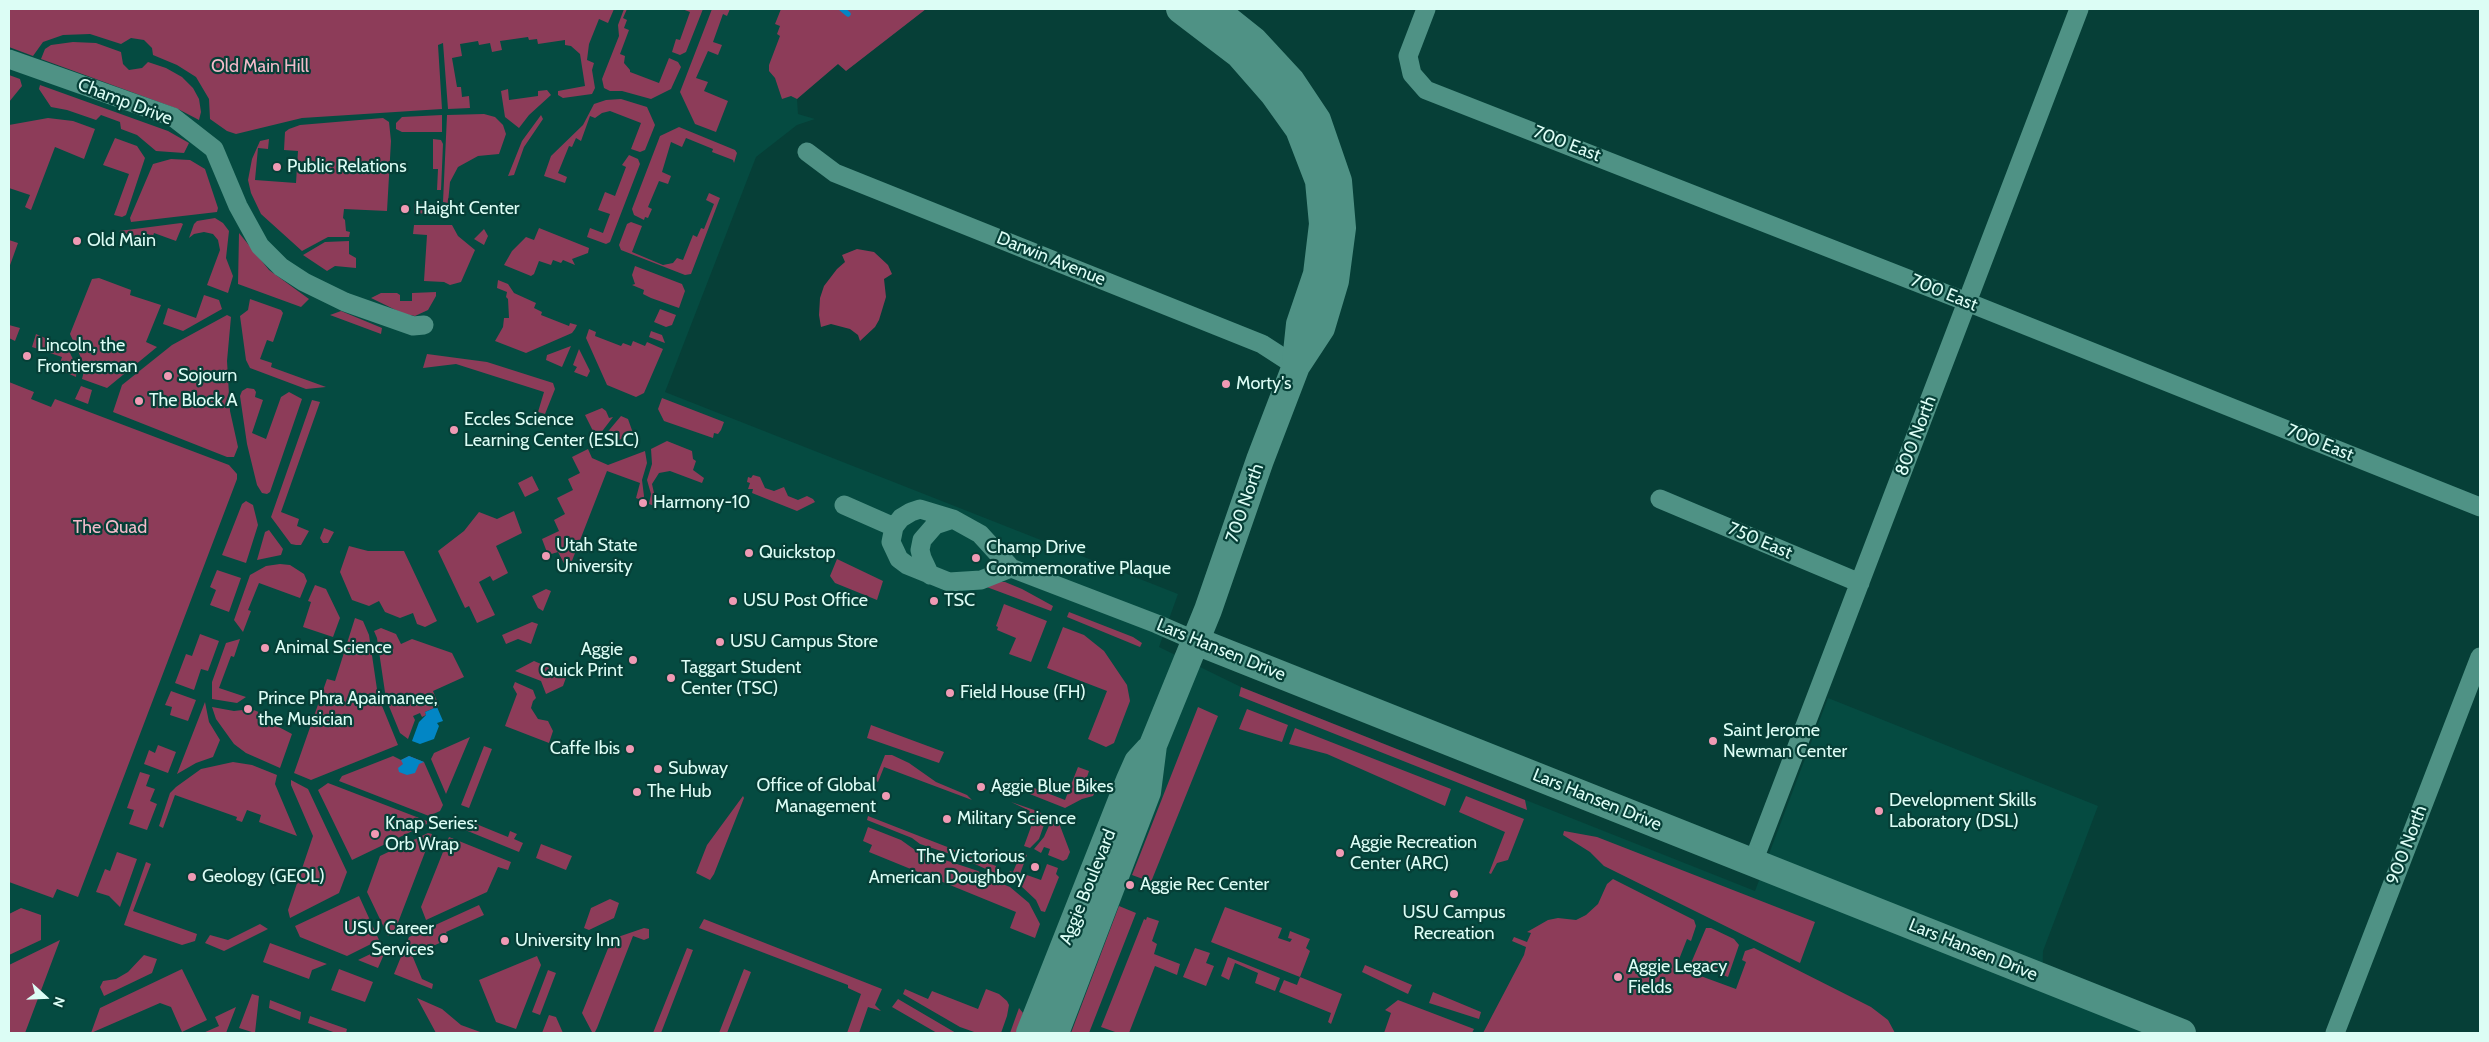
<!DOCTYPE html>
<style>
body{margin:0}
#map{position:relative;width:2489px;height:1042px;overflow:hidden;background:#063f37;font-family:Cabin,sans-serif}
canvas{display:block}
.frame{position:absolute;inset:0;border:10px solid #dcfdf5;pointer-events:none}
.north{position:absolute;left:20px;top:972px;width:50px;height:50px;-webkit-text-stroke:4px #063f37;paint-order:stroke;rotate:110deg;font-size:14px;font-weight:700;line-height:20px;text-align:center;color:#dcfdf5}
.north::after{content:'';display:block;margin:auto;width:18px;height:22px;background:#dcfdf5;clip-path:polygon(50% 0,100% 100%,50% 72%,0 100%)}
</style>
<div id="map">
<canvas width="2489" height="1042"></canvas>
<div class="frame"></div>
<div class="north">N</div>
</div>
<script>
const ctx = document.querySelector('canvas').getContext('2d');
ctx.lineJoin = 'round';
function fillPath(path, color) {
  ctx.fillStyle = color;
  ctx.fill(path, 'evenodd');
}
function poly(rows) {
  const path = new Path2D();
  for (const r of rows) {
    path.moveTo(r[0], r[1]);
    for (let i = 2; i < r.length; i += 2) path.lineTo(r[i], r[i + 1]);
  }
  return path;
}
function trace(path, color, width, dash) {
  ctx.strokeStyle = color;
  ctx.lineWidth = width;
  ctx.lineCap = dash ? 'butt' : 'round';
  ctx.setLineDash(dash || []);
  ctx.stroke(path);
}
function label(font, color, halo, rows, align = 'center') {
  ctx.font = font + ' Cabin,sans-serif';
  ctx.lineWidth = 4.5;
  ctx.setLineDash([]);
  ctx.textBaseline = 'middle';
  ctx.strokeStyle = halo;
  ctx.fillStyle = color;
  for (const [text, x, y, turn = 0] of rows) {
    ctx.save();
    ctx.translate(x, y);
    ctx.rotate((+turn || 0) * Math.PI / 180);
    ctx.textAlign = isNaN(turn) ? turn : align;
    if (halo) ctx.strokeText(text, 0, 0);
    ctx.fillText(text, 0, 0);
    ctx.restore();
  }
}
fillPath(poly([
 [9,9,926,9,846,71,838,64,812,86,797,99,798,114,815,119,797,125,756,157,665,392,1178,594,1159,647,1241,687,1755,891,1828,698,2098,806,2043,951,2042,987,2158,1033,9,1033]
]), '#054b41');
fillPath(poly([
 [9,9,614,9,608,23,599,19,589,44,587,60,594,63,592,70,595,88,592,94,563,98,558,95,558,91,585,86,580,54,571,46,565,45,565,40,538,44,537,39,529,40,528,37,500,41,502,50,492,52,490,43,479,45,478,41,460,44,462,56,452,58,457,87,461,87,462,97,469,96,470,108,448,109,443,43,438,45,442,109,302,118,236,134,227,131,210,119,209,99,196,77,177,65,153,55,152,48,144,40,131,38,121,44,90,34,63,35,43,42,33,56,9,47],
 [624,9,627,9,623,18,627,20,624,28,629,30,620,54,625,56,624,63,630,70,630,72,659,83,669,58,678,62,681,67,671,89,651,99,622,91,610,91,604,88,602,79,619,36,618,25],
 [682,9,703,9,686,52,680,55,672,52,676,39,680,40,690,12],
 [712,9,730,9,727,16,723,14,713,42,722,45,718,55,708,51,696,78,708,82,704,91,728,101,716,132,695,124,680,92],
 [781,9,926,9,846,71,838,64,797,99,791,96,782,99,775,78,769,71,769,65,780,36,777,34,780,26,775,24],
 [73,42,96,43,121,52,123,64,129,70,142,68,148,62,166,68,182,77,193,88,199,99,201,112,199,120,178,109,41,59,45,49,51,45],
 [9,75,20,79,22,86,9,102],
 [40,85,168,131,189,143,184,153,156,151,137,135,121,129,120,122,101,115,96,120,67,110,51,107,39,89],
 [508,89,509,100,538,96,538,91,547,90,551,95,529,115,519,128,505,117,501,91],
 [621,99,647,107,655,125,645,150,640,152,631,149,641,123,610,111,602,113,595,118,590,116,581,141,576,138,572,147,569,146,558,173,567,177,565,183,544,176,551,156,583,125,594,104,606,100],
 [484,114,495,117,503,125,506,134,499,154,478,156,458,167,450,182,448,203,443,202,447,115],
 [442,115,442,132,402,132,396,129,396,123,402,117],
 [541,115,543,119,524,147,514,175,508,176,522,141],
 [48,118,73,121,95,129,84,159,55,147,31,210,25,207,30,195,9,188,9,125],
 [383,118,389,122,391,141,387,211,344,209,343,218,345,220,346,231,350,232,349,237,328,237,302,251,261,214,251,193,248,180,252,159,260,141,269,139,268,149,258,148,255,180,296,183,298,151,284,150,285,132,289,129,300,125],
 [679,127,735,150,737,153,734,163,733,160,712,152,713,149,686,138,682,147,671,142,662,172,671,176,668,184,659,181,648,207,652,209,648,218,645,217,644,220,634,215,632,209,660,136],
 [115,138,137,146,145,158,126,215,122,217,114,215,129,174,103,165],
 [433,139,441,140,443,144,441,190,437,190,438,169,433,169],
 [629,155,638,159,640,164,610,242,606,244,587,237,590,228,603,233,610,214,598,210,605,192,615,196,626,167,622,165],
 [171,159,190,160,205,169,218,208,217,212,131,222,130,218,153,164],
 [709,193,720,198,691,274,685,275,621,250,619,245,627,224,631,222,642,226,632,252,663,265,673,263,677,258,683,260,693,235,697,237,701,228,704,229,714,204,706,200],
 [414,204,436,204,436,207,448,208,449,215,414,213],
 [215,218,223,223,229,231,226,258,233,276,228,293,207,285,220,250,218,240,213,234,204,232,194,234,189,238,194,224,197,221],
 [181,223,183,224,176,241,154,233,153,236,147,234,144,241,119,231],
 [414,225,452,225,458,236,475,250,461,282,450,285,444,282,424,281,427,235,413,234],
 [539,228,589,248,588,253,572,259,575,265,563,260,561,263,553,260,551,265,539,261,534,274,531,276,504,265,512,251,526,237,534,240],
 [484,229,488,236,484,245,474,239],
 [239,233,269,270,309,299,301,307,238,284],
 [9,240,18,243,9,268],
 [349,241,349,254,356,258,356,268,335,266,327,271,303,255,325,242],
 [857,249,874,252,888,265,892,274,884,279,886,297,879,320,875,327,860,341,858,335,850,329,831,324,821,327,819,315,820,298,824,286,837,269,845,262,842,255],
 [635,266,682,284,685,291,679,308,651,298,643,294,644,290,632,285,635,284,632,275],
 [99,278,131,290,130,295,161,305,146,342,157,347,107,388,82,379,84,371,83,362,70,334,92,279],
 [498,280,508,284,514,293,536,303,534,308,542,312,541,315,569,326,570,323,577,325,575,329,572,333,526,353,495,341,503,327,504,318,509,318,508,299,506,297,507,292,497,288],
 [436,292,436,296,428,310,415,316,404,314,371,298,381,293,397,293,400,295,400,301,412,301,412,293],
 [204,295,219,300,222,309,183,331,163,324,168,308,196,318],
 [250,299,281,310,283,313,273,342,267,340,260,359,272,363,271,367,326,387,306,389,250,368,246,360,240,316,248,310],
 [660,309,676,315,672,325,666,327,654,322],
 [341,311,382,328,381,334,330,315],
 [227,315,231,317,227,361,230,411,238,447,234,457,227,457,113,412,122,385,172,345],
 [9,325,20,328,15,341,9,338],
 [589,329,596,332,595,336,621,346,623,343,631,346,633,341,645,346,647,342,663,349,644,393,636,397,607,385,586,338],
 [651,331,662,335,665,343,649,337],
 [36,334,61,345,70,353,77,367,76,377,58,369,62,357,32,347],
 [571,346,562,367,546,360,547,355],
 [579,349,590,371,587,377,574,372,577,367,573,365],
 [427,354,487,362,553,383,555,389,545,414,538,412,544,392,456,364,423,368],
 [9,382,34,392,31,399,51,407,55,399,229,465,237,474,237,479,78,897,57,889,53,898,9,882],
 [81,386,92,390,88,404,75,399],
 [247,388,254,389,256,392,255,397,263,400,252,433,266,439,281,397,289,392,302,399,270,492,267,494,262,493,257,485,247,444,240,396,242,391],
 [662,398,724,422,721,430,718,434,714,433,713,438,664,421,658,409],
 [312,400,320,402,281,512,299,519,297,526,309,531,301,545,296,545,291,544,271,517],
 [602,408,606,411,609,418,613,417,600,434,593,431,585,415],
 [621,416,628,419,633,433,617,441,605,435],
 [667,441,692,451,693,459,696,461,693,470,704,478,702,483,670,471,659,473,652,484,654,493,660,500,657,507,649,504,651,494,647,480,652,464,651,449],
 [588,449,592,458,608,465,645,451,647,463,642,480,644,496,643,501,636,498,640,483,607,471,568,571,558,552,548,555,542,539,559,531,554,520,565,514,557,498,573,490,568,479,580,473,572,457],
 [753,475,760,477,765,488,774,491,784,487,788,496,798,500,807,496,813,499,815,502,797,511,752,493,753,489,748,489,750,483,747,482,748,477,751,478],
 [532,476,539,490,525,497,518,483],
 [246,501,253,505,258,525,246,563,222,555,242,504],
 [514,511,522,533,496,546,508,573,493,581,490,576,479,582,495,615,477,623,469,606,465,608,438,551,464,531,479,512,497,519],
 [324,528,334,532,328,543,323,543,320,538],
 [269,530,283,549,281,555,257,560,265,532],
 [349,546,368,551,404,551,437,621,425,627,417,624,413,613,400,618,385,612,379,601,369,606,352,600,340,572],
 [837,559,883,581,877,600,835,583,830,576],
 [280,564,290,565,304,574,307,581,300,598,259,583,248,610,251,611,243,632,234,620,250,575,266,566],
 [217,570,241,578,229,612,210,605,216,590,210,587],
 [995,582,1005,582,1022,589,1053,606,1051,611,984,586],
 [315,585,326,589,340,618,333,637,303,627,311,602,308,601],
 [546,589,551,591,543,611,538,608,532,596],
 [1004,604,1047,621,1031,662,1009,654,1016,638,997,630,998,627,996,626],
 [1069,612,1133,637,1142,643,1140,647,1067,617],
 [355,618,363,621,369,635,378,696,398,745,311,780,294,773,327,679,335,681],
 [532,622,538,624,531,644,518,639,506,644,502,635],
 [1063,627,1084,635,1104,651,1127,685,1130,701,1114,743,1106,747,1088,739,1107,691,1047,668],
 [381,628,396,634,401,644,412,639,452,653,464,677,433,691,439,706,425,712,426,715,422,717,420,713,413,716,415,720,408,739,400,733,386,699,377,638,374,631],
 [200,634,219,641,208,671,201,669,194,690,175,683,186,654,192,656],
 [240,639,234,657,231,656,219,688,246,697,237,703,212,699,212,682,226,643],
 [534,661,567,675,563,686,546,694,541,681,515,671],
 [515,682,533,690,536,698,533,701,531,708,538,719,548,721,553,731,549,743,505,726,517,694,513,687],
 [1241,687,1525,800,1527,810,1239,696],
 [171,691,196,700,188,721,170,715,172,707,165,705],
 [205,702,209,722,220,740,213,757,196,763,177,774],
 [212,707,234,711,251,709,269,716,275,725,292,734,280,768,246,753,234,744,216,719],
 [1198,707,1218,716,1151,882,1132,875],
 [1247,709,1288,725,1282,742,1239,729],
 [871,725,944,752,939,763,867,738],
 [1295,728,1451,789,1445,806,1327,754,1289,744],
 [470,737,446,794,431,759,434,753],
 [158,745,176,752,168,773,144,764,149,750,155,753],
 [484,746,492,749,469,808,461,805],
 [885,755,892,755,909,763,936,782,967,795,972,800,884,767,878,782,875,780],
 [393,756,401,760,409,756,424,762,443,805,440,811,429,816,339,781,342,776],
 [233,762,252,765,277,775,275,784,297,836,259,822,261,815,247,810,242,822,236,820,237,817,175,795,163,828,159,826,170,793,176,787,201,769],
 [1078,767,1089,771,1087,777,1097,781,1096,784,1098,785,1093,796,1082,799,1065,808,1017,789,1019,782,1065,800],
 [140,772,150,775,146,786,155,789,150,801,157,804,147,830,129,824,134,810,127,808],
 [291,780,308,789,347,872,339,893,290,918,288,910,313,836,291,785],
 [328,783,427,821,427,824,352,860,318,790],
 [743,796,744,798,714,874,710,880,696,873,707,845],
 [1466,796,1524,819,1508,860,1497,863,1491,874,1489,873,1505,832,1459,812],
 [1011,802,1040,812,1044,817,1045,822,1039,839,1030,848,1024,846,1032,824,1026,821,1030,811],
 [868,816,996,866,995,871,1004,874,1003,877,962,858,920,844,912,838,867,820],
 [464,819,508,837,510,831,517,834,514,839,523,843,519,852,453,825],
 [1052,819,1059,823,1070,852,1067,859,1063,861,1048,855,1050,849,1044,847,1041,853,1034,849,1044,837],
 [868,827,901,840,915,850,978,871,988,878,1010,887,1029,903,1040,924,1035,938,1010,928,1016,912,869,852,872,845,863,841],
 [1564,831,1597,837,1815,922,1800,963,1604,866,1590,852,1563,835],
 [428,833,432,834,394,933,388,936,367,892,380,856],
 [449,837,511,862,508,870,498,867,487,892,426,920,421,907],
 [541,844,572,856,566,870,536,858],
 [117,852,137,859,120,907,109,896,96,892,105,869,110,871],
 [1021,853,1027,855,1017,882,1007,878,1010,871,1013,872],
 [146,862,151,864,133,911,197,934,195,941,182,945,124,925],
 [1047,864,1058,868,1056,874,1059,877,1045,912,1041,911,1036,900,1020,885,1024,874,1041,880],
 [1613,879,1694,920,1696,926,1691,941,1687,939,1676,967,1736,989,1746,962,1742,960,1745,951,1754,948,1871,1007,1888,1020,1895,1033,1483,1033,1524,955,1526,947,1512,941,1514,937,1527,942,1531,933,1527,932,1548,920,1558,918,1576,920,1586,915,1598,904,1607,884],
 [359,896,379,940,347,956,300,937,295,926],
 [610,899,619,903,614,918,589,930,584,928,591,908],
 [479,905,484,915,446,932,449,939,412,955,422,979,433,984,432,989,394,974,409,937],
 [1119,906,1136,913,1089,1033,1071,1033],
 [1225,907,1282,928,1278,938,1290,942,1292,939,1288,938,1290,931,1310,939,1306,948,1310,951,1300,977,1342,994,1331,1024,1328,1022,1331,1013,1279,992,1284,980,1297,985,1300,977,1211,942],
 [21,908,41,915,41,940,9,955,9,914],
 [1147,917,1159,921,1152,941,1157,944,1154,954,1180,964,1177,975,1155,966,1129,1033,1118,1033,1101,1027,1144,919,1146,920],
 [704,919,882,989,875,1005,881,1011,868,1007,859,1033,847,1033,861,994,848,988,848,985,699,928],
 [260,924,268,929,224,951,205,943,210,935,228,940],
 [644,928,649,929,649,938,644,940,633,936,597,1028,595,1032,592,1032,582,1013,609,946,615,938],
 [1706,928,1711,928,1734,939,1739,945,1728,977,1691,963],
 [60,940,25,1033,9,1033,9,965],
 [270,943,327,964,312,970,309,979,263,962],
 [383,948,385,952,378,968,358,960],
 [687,948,693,950,661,1033,653,1033],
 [1195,948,1210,953,1206,963,1214,966,1206,986,1183,977],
 [144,955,157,959,152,973,104,996,100,987,103,981,116,979,128,972],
 [537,956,541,965,516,1029,496,1022,479,980],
 [1228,957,1280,978,1275,991,1255,983,1258,973,1235,963,1229,980,1221,976],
 [1365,965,1412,985,1408,994,1362,972],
 [182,969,207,1020,182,1032,171,1007,160,1003,91,1033,100,1008],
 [339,969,373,982,365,1002,331,990],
 [744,969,751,972,727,1033,719,1033],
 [548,970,556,973,540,1015,532,1012],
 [905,989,928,999,932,991,978,1009,986,989,999,994,1007,1001,1009,1005,1007,1016,1001,1033,977,1033,960,1027,903,994],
 [1433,992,1481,1012,1479,1019,1429,1003],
 [252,994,259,996,255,1033,239,1028],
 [417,998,442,1009,461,1025,483,1033,436,1033],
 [898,999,956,1033,937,1033,892,1007],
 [270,1000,301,1012,300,1020,269,1008],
 [1398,1000,1474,1029,1472,1033,1384,1033,1391,1013,1385,1010],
 [236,1007,226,1033,203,1033,219,1026,215,1017],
 [1019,1008,1023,1013,1018,1033,1010,1033],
 [549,1015,556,1017,563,1033,542,1033],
 [310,1016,347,1029,346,1033,336,1033,308,1023]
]), '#8d3c59');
fillPath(poly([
 [437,707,443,721,437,723,439,726,434,739,420,744,412,741,419,722,426,715,425,712],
 [409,756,424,762,419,764,415,773,407,775,399,772,398,768,403,764,401,760]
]), '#0286c5');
trace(poly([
 [842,9,848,14]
]), '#0286c5', 5.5);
trace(poly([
 [1426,9,1408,56,1412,74,1426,90,1967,302,2480,507],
 [9,59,173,117,214,149,238,206,260,246,281,267,304,282,345,302,413,326,424,325],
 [807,152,835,173,1262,344,1296,366],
 [1660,499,1860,583],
 [844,505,894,527],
 [1011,568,981,580,949,582,907,565,899,559,891,542,894,527,901,518,911,512,920,509,953,519,980,534,1011,568,1157,624,1196,641],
 [930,575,922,558,920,550,922,540,935,525,953,519],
 [1753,862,2079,9],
 [2335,1033,2480,657]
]), '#4f9285', 19);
trace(poly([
 [1180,9,1239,54,1274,94,1299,129,1319,181,1323,224,1317,274,1300,324,1296,362],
 [1196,641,2182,1033],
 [1030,1033,1130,780,1138,762,1149,750],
 [1055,1033,1147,792,1153,745,1208,610,1260,460,1296,366,1321,328,1335,281,1342,228,1338,181,1317,120,1291,81,1254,41,1214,9]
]), '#4f9285', 28);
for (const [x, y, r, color] of [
 [277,167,5,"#f09ab4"],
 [405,209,5,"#f09ab4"],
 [77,241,5,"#f09ab4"],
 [27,356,5,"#f09ab4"],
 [168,376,5,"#f09ab4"],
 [1226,384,5,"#f09ab4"],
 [139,401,5,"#f09ab4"],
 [454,430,5,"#f09ab4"],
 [643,503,5,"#f09ab4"],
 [749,553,5,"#f09ab4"],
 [546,556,5,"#f09ab4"],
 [976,558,5,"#f09ab4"],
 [733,601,5,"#f09ab4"],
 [934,601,5,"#f09ab4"],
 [720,642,5,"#f09ab4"],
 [265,648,5,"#f09ab4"],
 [633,660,5,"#f09ab4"],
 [671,678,5,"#f09ab4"],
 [950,693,5,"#f09ab4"],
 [248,709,5,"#f09ab4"],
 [1713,741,5,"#f09ab4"],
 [630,749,5,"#f09ab4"],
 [658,769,5,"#f09ab4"],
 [981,787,5,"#f09ab4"],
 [637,792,5,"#f09ab4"],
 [886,796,5,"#f09ab4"],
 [1879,811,5,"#f09ab4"],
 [947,819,5,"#f09ab4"],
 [375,834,5,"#f09ab4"],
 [1340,853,5,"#f09ab4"],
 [1035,867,5,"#f09ab4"],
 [192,877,5,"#f09ab4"],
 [1130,885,5,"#f09ab4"],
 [1454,894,5,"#f09ab4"],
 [444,939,5,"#f09ab4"],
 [505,941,5,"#f09ab4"],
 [1618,977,5,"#f09ab4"]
]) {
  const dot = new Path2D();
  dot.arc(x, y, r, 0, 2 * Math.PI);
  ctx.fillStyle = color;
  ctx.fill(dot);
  trace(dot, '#063f37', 2);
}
label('18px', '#f2bbca', '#063f37', [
 ["Old Main Hill",260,67],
 ["The Quad",110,528]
]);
label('18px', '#dcfdf5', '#063f37', [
 ["Champ Drive",125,102,21],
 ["700 East",1567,144,21],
 ["Darwin Avenue",1051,259,22],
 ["700 East",1944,293,22],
 ["800 North",1916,436,-69],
 ["700 East",2320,443,22],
 ["700 North",1245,503,-71],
 ["750 East",1760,541,23],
 ["Lars Hansen Drive",1221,650,22],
 ["Lars Hansen Drive",1597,800,22],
 ["900 North",2407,845,-69],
 ["Aggie Boulevard",1088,887,-68],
 ["Lars Hansen Drive",1973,950,22]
]);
label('18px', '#dcfdf5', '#063f37', [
 ["Public Relations",287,167],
 ["Haight Center",415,209],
 ["Old Main",87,241],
 ["Lincoln, the",37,346],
 ["Frontiersman",37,367],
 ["Sojourn",178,376],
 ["Morty's",1236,384],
 ["The Block A",149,401],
 ["Eccles Science",464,420],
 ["Learning Center (ESLC)",464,441],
 ["Harmony-10",653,503],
 ["Utah State",556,546],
 ["University",556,567],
 ["Champ Drive",986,548],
 ["Commemorative Plaque",986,569],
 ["Quickstop",759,553],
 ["USU Post Office",743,601],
 ["TSC",944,601],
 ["USU Campus Store",730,642],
 ["Animal Science",275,648],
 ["Aggie",623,650,"right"],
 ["Quick Print",623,671,"right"],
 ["Taggart Student",681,668],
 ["Center (TSC)",681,689],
 ["Field House (FH)",960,693],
 ["Prince Phra Apaimanee,",258,699],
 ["the Musician",258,720],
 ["Saint Jerome",1723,731],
 ["Newman Center",1723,752],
 ["Caffe Ibis",620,749,"right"],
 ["Subway",668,769],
 ["Office of Global",876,786,"right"],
 ["Management",876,807,"right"],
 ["Aggie Blue Bikes",991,787],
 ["The Hub",647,792],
 ["Development Skills",1889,801],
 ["Laboratory (DSL)",1889,822],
 ["Military Science",957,819],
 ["Knap Series:",385,824],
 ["Orb Wrap",385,845],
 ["Aggie Recreation",1350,843],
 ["Center (ARC)",1350,864],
 ["The Victorious",1025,857,"right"],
 ["American Doughboy",1025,878,"right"],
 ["Geology (GEOL)",202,877],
 ["Aggie Rec Center",1140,885],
 ["USU Campus",1454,913,"center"],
 ["Recreation",1454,934,"center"],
 ["USU Career",434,929,"right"],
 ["Services",434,950,"right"],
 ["University Inn",515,941],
 ["Aggie Legacy",1628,967],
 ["Fields",1628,988]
], 'left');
</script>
